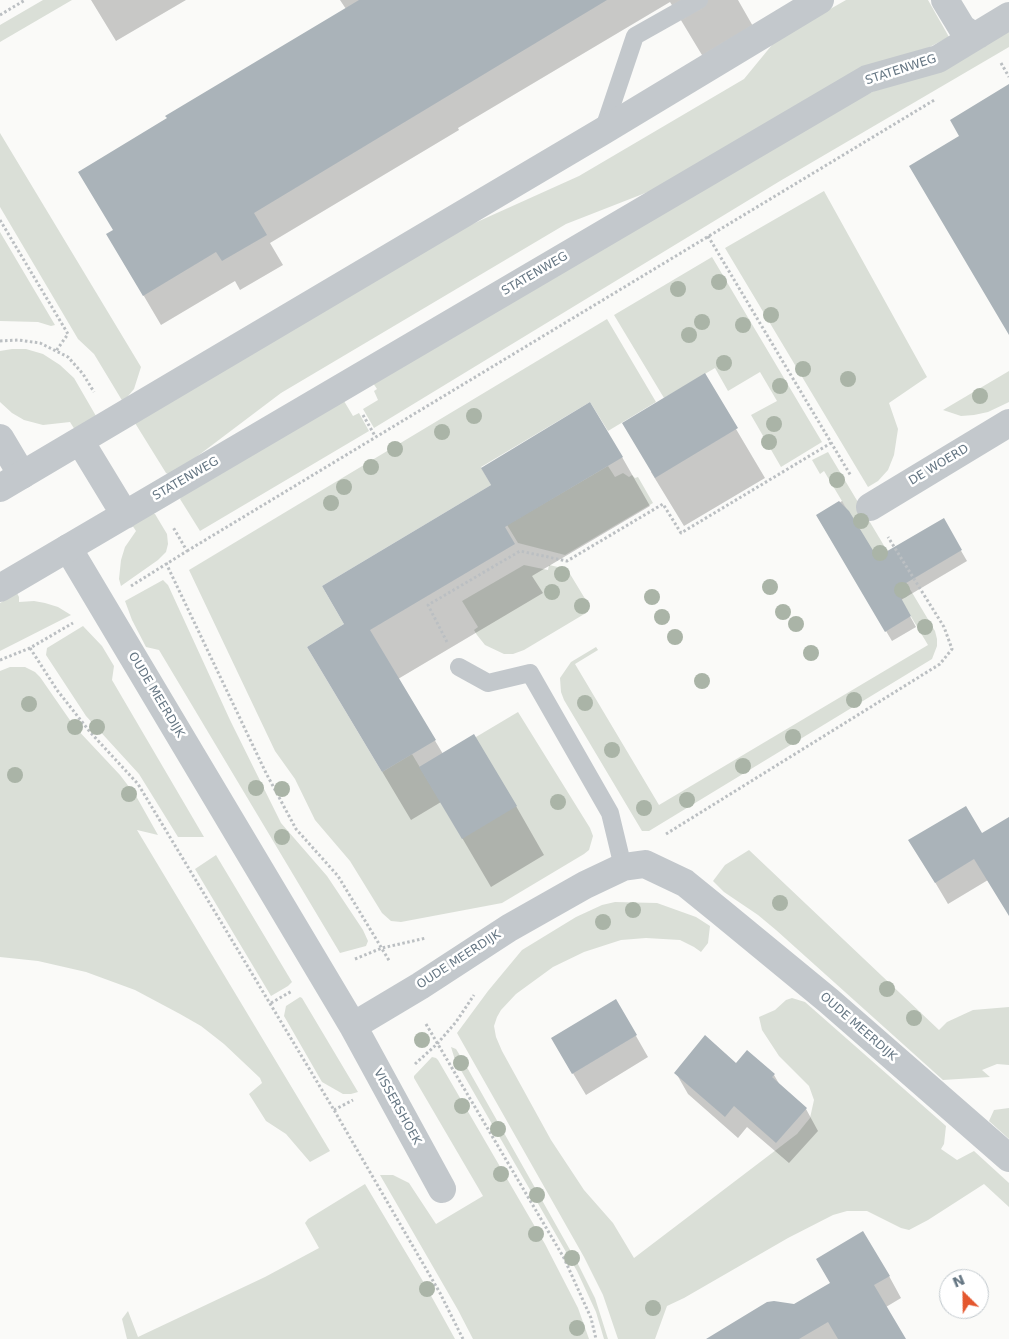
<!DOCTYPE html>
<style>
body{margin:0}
#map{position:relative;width:1009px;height:1339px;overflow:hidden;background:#fafaf8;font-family:"DejaVu Sans",sans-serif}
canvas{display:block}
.north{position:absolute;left:939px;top:1269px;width:50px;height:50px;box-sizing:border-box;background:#fff;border:1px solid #c1c8cd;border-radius:50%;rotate:337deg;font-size:14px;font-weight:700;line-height:20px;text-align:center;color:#657683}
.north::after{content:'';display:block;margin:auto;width:18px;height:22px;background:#e4572e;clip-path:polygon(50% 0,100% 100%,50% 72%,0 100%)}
</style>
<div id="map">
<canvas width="1009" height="1339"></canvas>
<div class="north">N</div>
</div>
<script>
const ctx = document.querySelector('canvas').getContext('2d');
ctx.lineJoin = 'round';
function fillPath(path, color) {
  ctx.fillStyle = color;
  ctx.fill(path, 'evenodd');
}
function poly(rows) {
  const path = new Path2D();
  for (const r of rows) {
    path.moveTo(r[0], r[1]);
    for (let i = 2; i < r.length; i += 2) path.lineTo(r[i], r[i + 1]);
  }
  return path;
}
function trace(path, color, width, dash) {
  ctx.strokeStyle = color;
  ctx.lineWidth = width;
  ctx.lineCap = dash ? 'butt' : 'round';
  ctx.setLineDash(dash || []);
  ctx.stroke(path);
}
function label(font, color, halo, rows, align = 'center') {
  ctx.font = font + ' "DejaVu Sans",sans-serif';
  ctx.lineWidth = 5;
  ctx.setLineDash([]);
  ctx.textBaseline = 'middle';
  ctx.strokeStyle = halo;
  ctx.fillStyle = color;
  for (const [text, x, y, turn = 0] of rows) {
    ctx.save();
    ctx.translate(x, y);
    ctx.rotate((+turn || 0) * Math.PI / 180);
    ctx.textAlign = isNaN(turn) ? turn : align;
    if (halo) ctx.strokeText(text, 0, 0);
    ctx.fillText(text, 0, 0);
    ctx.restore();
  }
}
fillPath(poly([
 [43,0,72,0,0,42,0,25],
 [846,0,928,0,949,37,653,190,566,224,281,393,187,464,168,474,166,473,135,423,437,240,579,176,744,79,776,40],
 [1009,29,1009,47,780,181,374,428,363,409,378,400,374,391,377,389,373,383,848,103],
 [0,133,141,367,134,389,123,402,94,354,78,339,0,207],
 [824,191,927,377,889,403,898,429,894,455,888,470,878,481,868,487,725,248],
 [0,232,55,325,51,326,38,322,0,321],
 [712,257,822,442,781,467,751,415,777,401,760,372,728,391,715,368,664,398,614,315],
 [607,319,656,402,608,431,590,402,481,467,491,485,322,586,344,624,307,647,382,772,412,754,462,838,476,737,518,712,590,828,593,836,589,850,584,854,502,903,401,922,391,921,382,913,350,861,315,820,295,779,275,751,189,570],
 [12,349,26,349,43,354,60,365,74,378,96,416,75,430,70,422,43,425,24,420,12,413,0,402,0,351],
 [1009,371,1009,402,1007,403,988,412,974,415,961,416,943,410],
 [344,401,353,416,359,413,369,431,200,531,180,499,182,496],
 [828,452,935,631,937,639,937,646,932,659,649,831,642,831,564,700,561,692,560,678,571,662,596,647,598,650,575,664,659,805,928,645,824,471,820,474,812,460],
 [608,466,615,477,623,473,629,477,632,475,635,478,638,477,653,503,565,555,518,543,507,525],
 [152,513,155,514,167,534,168,544,166,552,158,560,121,586,119,579,121,560,125,547,136,531,132,525],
 [524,565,548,570,549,565,567,569,587,602,589,608,586,613,524,650,513,654,504,654,485,645,477,635,474,630,478,627,462,601],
 [163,580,168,585,230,720,281,823,327,876,363,930,368,941,366,946,340,953,159,650,146,647,132,620,125,601],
 [17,593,19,597,19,602,34,601,45,603,58,607,71,615,0,651,0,603],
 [83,626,102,646,114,666,112,680,204,837,178,837,139,774,86,716,46,655,47,648],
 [10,667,25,667,35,672,40,677,74,726,120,775,136,796,158,835,137,830,330,1151,310,1162,286,1134,266,1121,249,1094,262,1083,260,1078,224,1044,201,1026,180,1014,135,990,86,972,38,961,0,957,0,671],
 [749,850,939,1030,947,1022,973,1010,1009,1007,1009,1065,997,1064,982,1070,990,1077,943,1080,776,930,758,915,724,892,713,881,725,865],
 [216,855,292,982,288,986,271,996,195,869],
 [615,902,657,903,696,917,710,926,708,943,701,952,694,947,680,940,646,938,621,940,584,952,553,967,516,994,501,1010,497,1017,494,1026,496,1037,502,1051,551,1140,584,1190,613,1223,634,1258,797,1134,810,1118,814,1100,809,1086,779,1056,762,1030,759,1017,775,1010,786,1000,792,998,805,1002,946,1126,944,1144,941,1149,957,1160,974,1151,1009,1183,1009,1207,984,1184,928,1220,909,1230,901,1228,867,1211,847,1211,833,1215,788,1238,684,1298,667,1306,655,1339,618,1339,603,1295,584,1257,457,1033,488,991,522,950,576,917,602,905],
 [300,997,302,998,358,1092,351,1094,343,1094,322,1082,284,1016,286,1006],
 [451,1047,456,1049,464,1062,578,1264,595,1298,608,1339,604,1339,596,1312,577,1271,455,1060],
 [432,1057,436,1058,438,1060,545,1244,578,1308,589,1339,473,1339,458,1310,380,1175,393,1175,409,1183,436,1224,483,1196,414,1078,414,1076],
 [1009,1108,1009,1139,989,1121,994,1110],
 [365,1184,424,1283,455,1339,127,1339,122,1319,128,1311,138,1337,265,1277,319,1248,305,1223,308,1219]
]), '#dadfd7');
fillPath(poly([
 [91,0,186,0,116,41],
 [340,0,738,0,758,35,708,65,670,2,458,128,459,130,270,243,283,265,240,290,235,281,161,325,125,264,115,231,346,9],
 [704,375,765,478,684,526,651,472],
 [622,457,650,506,532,576,543,593,398,679,443,754,516,806,544,855,491,887,441,802,411,820,337,696,345,625,323,587],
 [842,501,876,559,943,520,967,561,901,600,916,627,892,641,817,516],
 [1009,828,1009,915,988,880,948,904,923,862,982,834],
 [616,1001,648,1057,586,1095,565,1060],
 [676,1073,774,1075,781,1087,806,1109,818,1131,789,1163,747,1127,738,1138,688,1094],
 [889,1276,901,1298,886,1307,905,1339,736,1339,831,1283]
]), '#0003');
fillPath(poly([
 [359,0,607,0,254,213,267,235,222,261,216,252,143,296,106,234,113,230,78,172,167,118,165,116],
 [1009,84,1009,335,909,166,959,136,950,120],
 [705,373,738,428,655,478,622,423],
 [590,402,623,457,505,527,515,544,370,630,436,740,382,772,307,647,344,624,322,586,491,485,481,468],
 [839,501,849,511,877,557,944,518,962,550,896,589,911,616,885,632,816,515],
 [474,734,517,806,462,839,419,767],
 [966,806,982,833,1009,817,1009,916,974,859,935,883,908,840],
 [616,999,637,1035,572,1074,551,1038],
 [705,1035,736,1063,747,1050,775,1074,772,1077,807,1108,776,1143,734,1106,725,1117,674,1073],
 [863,1231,890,1276,874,1285,906,1339,838,1339,828,1322,799,1339,706,1339,767,1302,774,1301,794,1304,830,1283,816,1259]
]), '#aab3b9');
trace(poly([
 [0,15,25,0],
 [1001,63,1009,77],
 [0,220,68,334,56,351],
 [708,236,851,476],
 [0,341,18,340,40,343,68,357,83,374,94,392],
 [363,415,375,436],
 [187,551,936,99],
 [166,563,266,773,296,829,338,876,390,962],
 [131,586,187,551,173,527],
 [447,642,428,605,520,551,567,561,663,504,681,533,831,443],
 [30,648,57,690,90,732,138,784,334,1110,440,1293,463,1339],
 [0,660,30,648,73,623],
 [666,834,940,664,952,649,944,627,888,537],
 [355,959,382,948,426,938],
 [271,1003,292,991],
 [426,1024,564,1258,591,1318,596,1339],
 [415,1064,437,1044,456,1022,474,995],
 [334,1110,353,1100]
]), '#bbbfc2', 3, [2.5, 2.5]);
trace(poly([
 [603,131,635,36,699,0],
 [459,667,488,683,530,673,610,813,623,867]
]), '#c3c8cc', 18);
trace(poly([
 [0,438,22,475],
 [870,507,1009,423],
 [68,548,353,1026,442,1189],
 [353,1026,420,986,509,928,585,885,623,867,645,864,685,883,722,913,829,1001,1009,1158]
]), '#c3c8cc', 28);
trace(poly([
 [945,0,962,28,969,33,978,35],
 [80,441,125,515],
 [0,488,603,131,820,0],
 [0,588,867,79,938,59,1009,16]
]), '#c3c8cc', 28);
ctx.fillStyle = '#aab4a7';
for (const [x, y] of [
 [719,282],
 [678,289],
 [771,315],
 [702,322],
 [743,325],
 [689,335],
 [724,363],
 [803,369],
 [848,379],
 [780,386],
 [980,396],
 [474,416],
 [774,424],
 [442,432],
 [769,442],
 [395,449],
 [371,467],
 [837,480],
 [344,487],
 [331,503],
 [861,521],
 [880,553],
 [562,574],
 [770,587],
 [902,590],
 [552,592],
 [652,597],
 [582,606],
 [783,612],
 [662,617],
 [796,624],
 [925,627],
 [675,637],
 [811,653],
 [702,681],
 [854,700],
 [585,703],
 [29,704],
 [75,727],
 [97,727],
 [793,737],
 [612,750],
 [743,766],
 [15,775],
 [256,788],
 [282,789],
 [129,794],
 [687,800],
 [558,802],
 [644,808],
 [282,837],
 [780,903],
 [633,910],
 [603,922],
 [887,989],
 [914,1018],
 [422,1040],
 [461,1063],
 [462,1106],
 [498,1129],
 [501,1174],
 [537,1195],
 [536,1234],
 [572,1258],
 [427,1289],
 [653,1308],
 [577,1328]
]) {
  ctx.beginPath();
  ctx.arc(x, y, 8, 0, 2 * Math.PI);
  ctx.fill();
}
label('12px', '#657683', '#fff', [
 ["STATENWEG",901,70,-18],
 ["STATENWEG",535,274,-30],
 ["DE WOERD",939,465,-31],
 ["STATENWEG",186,479,-30],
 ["OUDE MEERDIJK",156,695,59],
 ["OUDE MEERDIJK",459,960,-33],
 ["OUDE MEERDIJK",858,1027,41],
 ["VISSERSHOEK",397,1107,61]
]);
</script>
